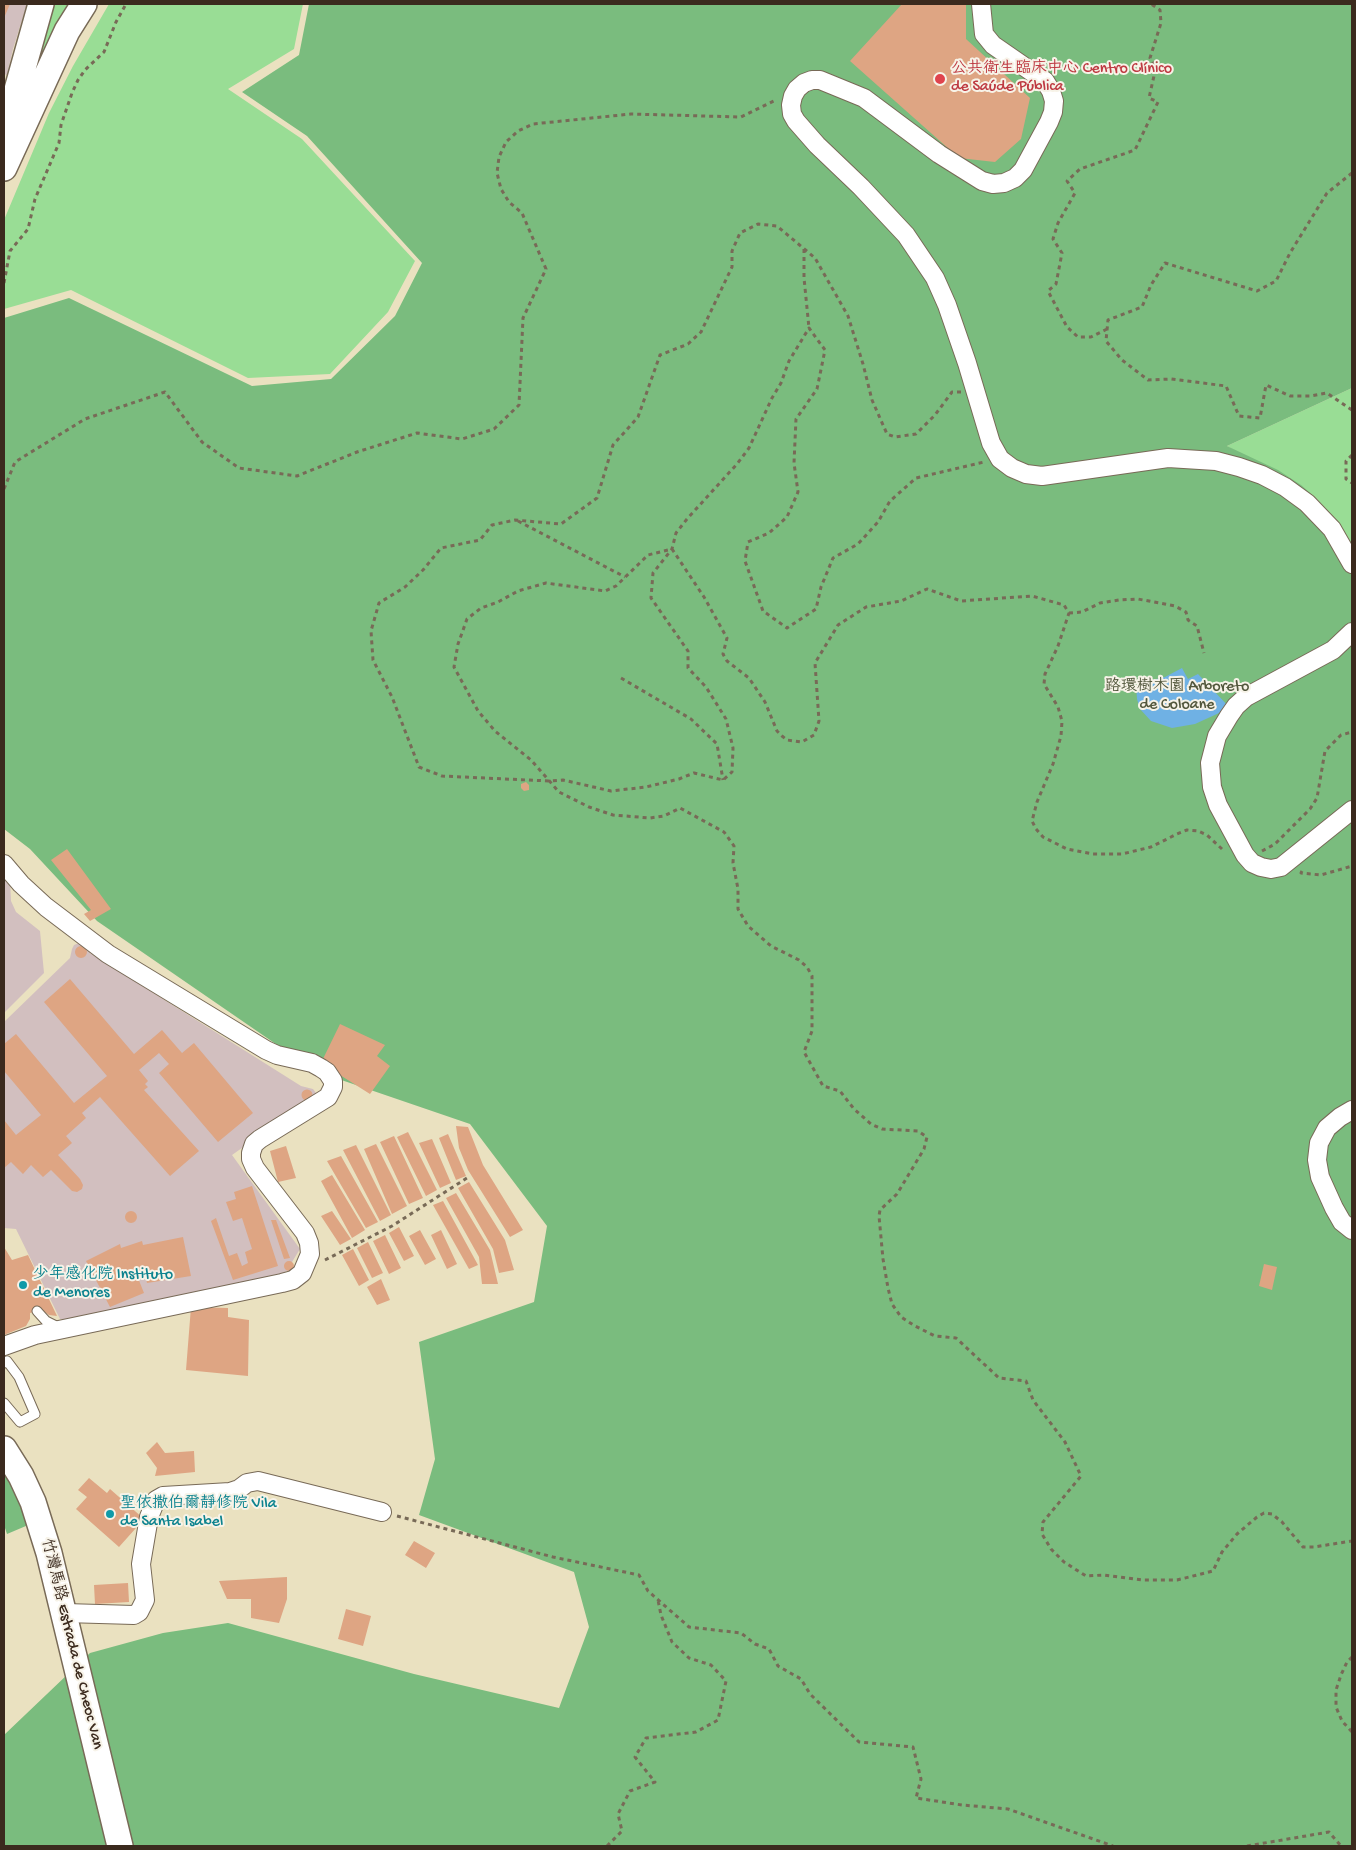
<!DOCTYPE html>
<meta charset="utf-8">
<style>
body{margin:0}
#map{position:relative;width:1356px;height:1850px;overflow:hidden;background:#eae1c0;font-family:"Gochi Hand",sans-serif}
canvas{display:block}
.frame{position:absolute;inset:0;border:5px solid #3b2a1e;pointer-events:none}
</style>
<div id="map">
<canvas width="1356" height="1850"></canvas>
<div class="frame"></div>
</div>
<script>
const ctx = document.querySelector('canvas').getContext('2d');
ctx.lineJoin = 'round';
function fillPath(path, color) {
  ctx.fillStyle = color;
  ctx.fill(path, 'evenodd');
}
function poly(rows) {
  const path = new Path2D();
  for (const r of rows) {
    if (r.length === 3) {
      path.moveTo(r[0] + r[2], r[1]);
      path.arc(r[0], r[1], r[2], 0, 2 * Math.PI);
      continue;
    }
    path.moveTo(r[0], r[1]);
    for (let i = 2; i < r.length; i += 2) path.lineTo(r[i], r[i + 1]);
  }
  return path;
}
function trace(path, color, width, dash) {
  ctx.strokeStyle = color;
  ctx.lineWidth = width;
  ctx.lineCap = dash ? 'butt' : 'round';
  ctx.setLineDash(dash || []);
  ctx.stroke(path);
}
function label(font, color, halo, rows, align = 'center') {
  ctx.font = font + ' "Gochi Hand","LXGW WenKai TC",sans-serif';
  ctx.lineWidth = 4;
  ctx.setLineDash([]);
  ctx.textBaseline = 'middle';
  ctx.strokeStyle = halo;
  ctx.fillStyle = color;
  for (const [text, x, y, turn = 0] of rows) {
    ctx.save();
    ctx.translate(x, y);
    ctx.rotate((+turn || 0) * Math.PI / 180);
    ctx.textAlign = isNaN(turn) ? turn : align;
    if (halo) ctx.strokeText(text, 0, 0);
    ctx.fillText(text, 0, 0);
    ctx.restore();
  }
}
fillPath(poly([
 [4,4,27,4,13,49,7,75,4,74],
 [4,873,10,880,11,901,16,912,40,931,44,973,4,1013],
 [79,943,83,943,90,948,90,953,301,1086,313,1089,316,1093,316,1098,303,1105,232,1155,300,1249,292,1262,293,1269,291,1271,286,1271,283,1276,72,1319,60,1319,16,1229,4,1228,4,1022,70,958,72,949,74,945]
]), '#d2bfbf');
fillPath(poly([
 [55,4,74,4,20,103,41,40],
 [109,4,303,4,294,49,228,89,302,139,415,261,388,312,330,374,248,378,71,290,4,309,4,220,49,113,73,66],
 [1352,388,1352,547,1339,526,1316,498,1227,446]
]), '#99dd95');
fillPath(poly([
 [309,4,1352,4,1352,388,1227,446,1278,470,1301,485,1316,498,1339,526,1352,547,1352,1846,4,1846,4,1735,90,1653,163,1633,228,1623,414,1674,559,1708,589,1627,574,1572,419,1515,435,1459,419,1342,534,1302,547,1226,470,1124,315,1071,97,921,30,849,4,829,4,318,69,298,252,386,331,379,395,316,422,263,307,136,242,92,299,55],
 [4,1458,33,1523,7,1534,4,1525]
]), '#7abc7e');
fillPath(poly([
 [1182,668,1188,679,1198,674,1230,708,1195,724,1172,728,1151,721,1140,709,1137,699,1136,685,1144,689,1148,681,1165,677]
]), '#6fb1e4');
fillPath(poly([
 [4,4,10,4,4,18],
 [902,4,966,4,966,39,1030,98,1021,139,995,162,959,158,850,61],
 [526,782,529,785,529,790,524,791,521,788,521,784],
 [67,849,111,909,90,921,84,914,91,910,51,860],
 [81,952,6],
 [70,979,134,1054,162,1030,182,1053,194,1043,253,1113,218,1142,159,1073,169,1064,159,1053,139,1070,148,1081,145,1084,148,1087,144,1090,199,1151,170,1176,100,1097,82,1113,86,1118,66,1136,72,1143,58,1155,80,1179,83,1185,82,1189,77,1192,72,1191,51,1170,43,1177,31,1165,23,1174,11,1162,4,1168,4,1120,16,1135,41,1115,4,1071,4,1044,16,1034,74,1103,107,1076,44,1002],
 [340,1024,385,1045,377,1056,390,1066,370,1094,321,1063],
 [307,1095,5.5],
 [456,1126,468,1127,483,1165,523,1230,510,1237,468,1170,459,1148],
 [408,1132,437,1190,426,1196,397,1137],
 [448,1134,466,1176,456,1180,439,1138],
 [394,1136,423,1198,409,1204,380,1142],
 [432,1139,451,1183,440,1188,419,1143],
 [376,1144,407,1206,392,1214,364,1149],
 [356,1145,391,1215,380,1221,343,1150],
 [286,1146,296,1178,278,1182,270,1151],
 [341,1156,378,1222,366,1228,327,1161],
 [332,1175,365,1230,352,1238,321,1181],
 [469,1182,505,1240,514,1270,499,1273,493,1249,458,1188],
 [252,1186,278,1266,233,1280,211,1221,216,1218,229,1256,237,1253,242,1266,248,1263,245,1252,252,1249,242,1218,233,1221,226,1202,236,1199,234,1192],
 [456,1193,490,1250,498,1284,482,1284,479,1257,446,1198],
 [443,1201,478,1265,469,1269,433,1205],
 [131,1217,6],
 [332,1211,351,1239,340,1245,321,1216],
 [271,1220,276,1220,290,1258,284,1259],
 [399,1227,414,1256,404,1261,389,1233],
 [420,1230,436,1259,425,1265,409,1236],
 [441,1230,457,1264,447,1269,431,1235],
 [385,1235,401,1268,389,1274,373,1241],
 [183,1237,191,1276,147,1283,144,1269,136,1273,144,1293,110,1307,86,1261,120,1244,121,1248,142,1241,143,1245],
 [368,1242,383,1273,372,1278,357,1248],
 [4,1247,12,1260,28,1255,57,1316,49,1315,42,1310,30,1313,30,1319,26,1326,4,1335],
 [353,1249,369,1280,359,1286,342,1255],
 [289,1266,5],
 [1264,1264,1277,1267,1272,1290,1259,1286],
 [381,1279,390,1300,377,1305,367,1287],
 [191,1307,228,1308,228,1317,249,1320,248,1376,186,1370],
 [157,1442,165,1453,194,1451,195,1472,155,1476,157,1468,146,1453],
 [89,1478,107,1493,110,1489,144,1519,119,1547,76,1509,87,1497,78,1490],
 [414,1541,435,1553,426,1568,405,1555],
 [287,1577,287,1599,279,1623,251,1618,251,1599,227,1599,219,1581],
 [128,1583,129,1602,95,1604,94,1585],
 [346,1609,371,1616,363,1646,338,1639]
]), '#dea583');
const service = poly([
 [37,1311,46,1321,58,1327],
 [4,1363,7,1361,19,1377,35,1414,20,1422,4,1403]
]);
const minor = poly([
 [981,4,984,34,993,45,1045,81,1051,91,1054,101,1053,112,1049,122,1023,170,1015,178,1004,183,993,184,982,181,939,154,864,98,820,80,812,80,804,83,797,89,793,96,791,105,792,114,796,121,817,145,861,187,906,235,935,278,947,305,967,363,991,443,1000,459,1012,468,1026,474,1042,476,1168,458,1216,461,1239,467,1262,475,1285,487,1307,503,1332,529,1352,564],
 [1352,632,1333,650,1246,697,1236,706,1229,716,1217,736,1210,763,1212,787,1218,805,1245,855,1252,863,1261,867,1271,869,1281,867,1352,810],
 [4,864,21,884,46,907,108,954,266,1050,277,1055,312,1063,321,1068,327,1072,333,1081,333,1087,328,1097,260,1139,254,1144,251,1153,251,1159,255,1168,305,1233,309,1243,310,1254,302,1273,293,1280,282,1283,35,1335,4,1346],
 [1352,1110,1340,1117,1327,1128,1319,1143,1317,1160,1320,1177,1334,1208,1342,1222,1352,1230],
 [65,1613,134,1615,139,1612,145,1600,141,1564,149,1517,156,1500,163,1496,230,1492,239,1489,247,1483,258,1481,382,1512]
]);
const secondary = poly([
 [4,136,41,4],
 [4,168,67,31,84,4],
 [4,1449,21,1476,33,1502,49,1553,120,1846]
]);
trace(service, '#786a57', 11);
trace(minor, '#786a57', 20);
trace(secondary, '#786a57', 28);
trace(poly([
 [1352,173,1327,193,1290,253,1276,281,1257,291,1165,263,1151,285,1142,307,1108,320,1106,341,1122,360,1148,380,1171,379,1226,386,1239,416,1260,418,1266,385,1290,396,1310,396,1327,393,1352,410],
 [804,249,804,278,809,328],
 [4,283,10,251,28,229,35,199,59,143,61,125,72,93,78,80,85,70,104,52,116,22,126,4],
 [1107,329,1091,337,1078,337,1067,327,1048,291,1056,284,1062,253,1053,239,1058,223,1075,193,1067,181,1080,169,1135,150,1158,102,1149,98,1156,67,1150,58,1161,23,1160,10,1151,4],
 [961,392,952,392,935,415,916,434,895,437,887,434,872,400,863,364,848,316,815,258,777,226,758,224,740,233,732,251,732,267,701,332,688,344,660,355,638,417,613,445,597,498,561,524,515,520,492,525,480,540,441,548,423,570,405,587,379,603,371,631,373,660,392,697,419,767,442,776,549,781,563,780,611,791,646,787,679,779,694,773,723,780,732,772,733,748,726,719,706,687,688,668,688,651,651,598,653,573,672,549,676,533,687,519,737,464,749,448,772,398,781,383,789,361,809,328,825,350,817,389,796,419,794,463,798,492,787,517,769,533,748,542,745,561,763,611,787,628,816,609,821,587,833,558,858,544,878,522,890,501,916,478,984,462],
 [1352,455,1346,461,1346,479,1352,483],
 [4,489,15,462,85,419,165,392,202,442,239,468,297,476,357,452,417,433,462,439,494,429,519,405,523,318,546,269,522,213,509,202,501,189,497,173,499,157,506,142,518,131,533,124,631,114,741,117,776,100],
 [518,521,625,577],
 [1069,613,1082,612,1100,603,1119,600,1138,599,1175,606,1186,612,1188,620,1197,626,1204,653],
 [621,678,691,719,717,744,723,780],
 [1222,849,1207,835,1198,831,1187,830,1177,834,1151,847,1122,854,1093,854,1067,849,1043,837,1036,829,1032,821,1037,802,1053,764,1061,736,1062,721,1058,707,1044,684,1045,674,1058,646,1069,613,1064,605,1032,596,961,601,927,589,901,601,866,607,838,625,815,663,819,721,814,735,802,742,787,740,782,736,777,731,765,702,749,678,727,661,723,654,727,638,704,597,672,549,648,555,616,586,605,591,546,583,518,591,498,602,481,608,467,619,458,644,454,667,478,711,495,731,531,760,559,792,589,807,613,815,650,818,664,816,680,808,724,832,734,846,733,863,738,889,738,909,748,926,771,946,799,960,807,967,812,976,812,1031,804,1052,823,1086,840,1091,854,1109,871,1124,882,1129,918,1131,927,1137,924,1149,897,1194,880,1210,879,1216,883,1259,888,1288,892,1304,901,1317,915,1326,935,1336,956,1338,999,1378,1026,1381,1033,1400,1065,1442,1081,1476,1043,1522,1042,1534,1051,1549,1064,1562,1086,1576,1104,1575,1142,1580,1177,1580,1213,1571,1222,1552,1237,1534,1257,1517,1264,1513,1272,1514,1282,1522,1303,1547,1314,1547,1352,1541],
 [1262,851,1275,844,1310,809,1317,798,1325,751,1341,735,1352,732],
 [1302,871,1301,873,1321,875,1352,866],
 [325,1260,392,1226,467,1178],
 [397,1516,553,1557,639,1575,648,1591,689,1627,741,1633,755,1644,769,1649,778,1666,801,1679,810,1694,859,1742,913,1747,921,1779,916,1798,962,1805,1008,1809,1113,1846],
 [1352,1657,1347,1662,1341,1675,1336,1690,1336,1707,1342,1721,1352,1732],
 [607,1846,622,1831,618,1814,630,1791,655,1782,635,1757,646,1738,696,1732,718,1720,726,1681,711,1665,689,1658,672,1642,661,1615,658,1600],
 [1247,1846,1329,1832,1341,1846]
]), '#786a57', 3, [4, 4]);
trace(service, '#fff', 9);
trace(minor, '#fff', 18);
trace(secondary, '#fff', 25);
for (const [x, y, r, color] of [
 [940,79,6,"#e0444e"],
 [23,1285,5,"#0f9aa8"],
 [110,1514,5,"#0f9aa8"]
]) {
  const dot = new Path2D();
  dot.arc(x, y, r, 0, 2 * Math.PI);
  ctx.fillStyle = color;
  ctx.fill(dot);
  trace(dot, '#f7f3e8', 2);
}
label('16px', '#be3a42', '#f7f3e8', [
 ["公共衛生臨床中心 Centro Clínico",951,70],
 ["de Saúde Pública",951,88]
], 'left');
label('16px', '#52573c', '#f7f3e8', [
 ["路環樹木園 Arboreto",1177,688],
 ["de Coloane",1177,706]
]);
label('16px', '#0d838f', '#f7f3e8', [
 ["少年感化院 Instituto",33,1276],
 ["de Menores",33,1294],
 ["聖依撒伯爾靜修院 Vila",120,1505],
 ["de Santa Isabel",120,1523]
], 'left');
label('16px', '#3b2a1e', '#f7f3e8', [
 ["竹灣馬路 Estrada de Cheoc Van",71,1644,76]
]);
</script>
